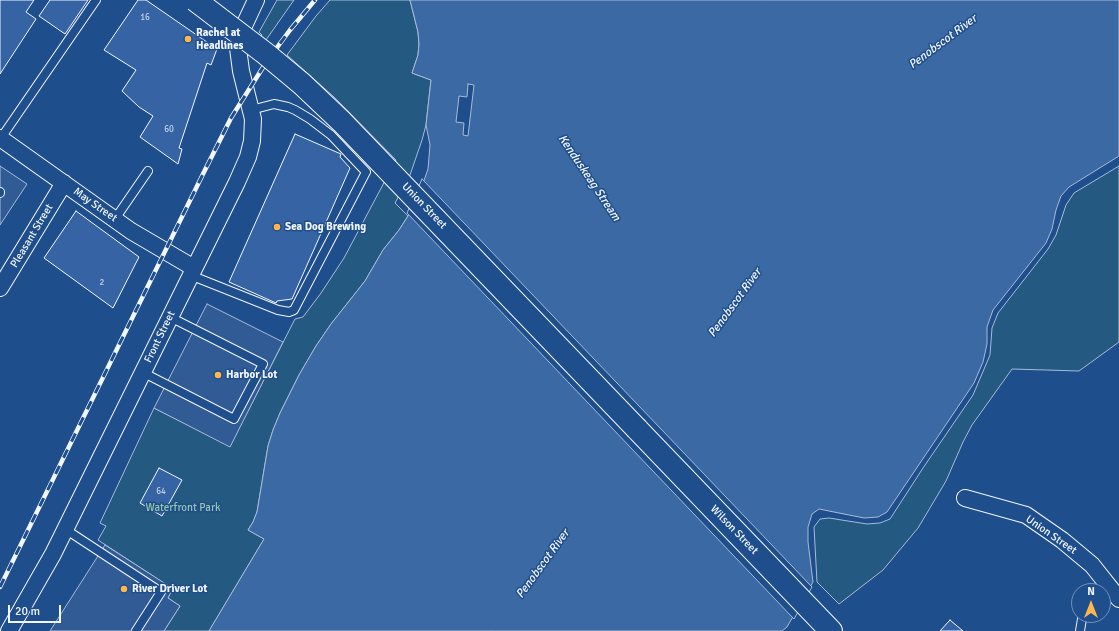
<!DOCTYPE html>
<style>
body{margin:0}
#map{position:relative;width:1119px;height:631px;overflow:hidden;background:#1f4e8c;font-family:Signika,sans-serif}
canvas{display:block}
.north{position:absolute;left:1071px;top:583px;width:40px;height:40px;box-sizing:border-box;background:#1f4e8c;border:1px solid #7391ba;border-radius:50%;rotate:0deg;font-size:11px;font-weight:700;line-height:16px;text-align:center;color:#f2f6ff}
.north::after{content:'';display:block;margin:auto;width:14px;height:18px;background:#ffb74d;clip-path:polygon(50% 0,100% 100%,50% 72%,0 100%)}
.scale{position:absolute;left:8px;top:605px;width:53px;height:18px;box-sizing:border-box;border:2px solid #f2f6ff;border-top:0;padding-left:5px;font-size:12px;line-height:14px;white-space:nowrap;color:#f2f6ff;-webkit-text-stroke:3px #1f4e8c;paint-order:stroke}
</style>
<div id="map">
<canvas width="1119" height="631"></canvas>
<div class="north">N</div>
<div class="scale">20 m</div>
</div>
<script>
const ctx = document.querySelector('canvas').getContext('2d');
ctx.lineJoin = 'round';
function fillPath(path, color) {
  ctx.fillStyle = color;
  ctx.fill(path, 'evenodd');
}
function poly(rows) {
  const path = new Path2D();
  for (const r of rows) {
    path.moveTo(r[0], r[1]);
    for (let i = 2; i < r.length; i += 2) path.lineTo(r[i], r[i + 1]);
  }
  return path;
}
function trace(path, color, width, dash) {
  ctx.strokeStyle = color;
  ctx.lineWidth = width;
  ctx.lineCap = dash ? 'butt' : 'round';
  ctx.setLineDash(dash || []);
  ctx.stroke(path);
}
function label(font, color, halo, rows, align = 'center') {
  ctx.font = font + ' Signika,sans-serif';
  ctx.lineWidth = 3;
  ctx.setLineDash([]);
  ctx.textBaseline = 'middle';
  ctx.strokeStyle = halo;
  ctx.fillStyle = color;
  for (const [text, x, y, turn = 0] of rows) {
    ctx.save();
    ctx.translate(x, y);
    ctx.rotate((+turn || 0) * Math.PI / 180);
    ctx.textAlign = isNaN(turn) ? turn : align;
    if (halo) ctx.strokeText(text, 0, 0);
    ctx.fillText(text, 0, 0);
    ctx.restore();
  }
}
const green = poly([
 [277,0,294,0,254,57,249,53,262,35,259,32,277,0],
 [330,0,410,0,418,32,419,44,418,55,412,73,431,80,426,125,422,140,410,175,395,203,408,216,399,230,383,250,365,281,331,324,316,346,299,375,280,413,273,430,268,446,257,512,253,522,248,530,264,539,209,631,164,631,180,606,168,598,171,592,170,587,98,540,106,526,100,523,154,408,230,446,295,319,303,317,321,293,344,258,396,160,334,97,287,55,316,16,330,0],
 [1119,166,1119,342,1079,371,1012,369,972,425,963,442,946,481,918,528,883,570,839,604,817,582,814,527,820,519,829,518,867,524,880,523,890,519,923,468,973,395,990,355,992,328,998,313,1048,249,1056,235,1066,205,1074,193,1119,166]
]);
fillPath(green, '#245a82');
trace(green, '#a8bbd7', 1);
const parking = poly([
 [0,166,27,184,0,225,0,166],
 [207,304,283,342,230,447,154,408,207,304],
 [105,545,172,588,171,592,168,598,180,606,164,631,50,631,105,545]
]);
fillPath(parking, '#305b95');
trace(parking, '#a8bbd7', 1);
const water = poly([
 [410,0,1119,0,1119,156,1069,187,1061,196,1056,210,1052,229,1046,243,993,310,987,327,987,344,983,362,974,383,887,512,878,517,864,518,819,509,812,514,808,527,808,542,813,582,787,627,782,631,209,631,264,539,248,530,253,522,257,512,268,446,273,430,280,413,299,375,316,346,331,324,365,281,383,250,399,230,408,216,422,186,428,169,430,145,426,125,431,80,412,73,418,55,419,44,418,32,410,0]
]);
fillPath(water, '#3b69a3');
trace(water, '#a8bbd7', 1);
const pier = poly([
 [468,84,474,85,468,136,463,135,464,123,456,122,459,96,467,97,468,84],
 [422,179,812,587,794,619,407,213,422,179]
]);
fillPath(pier, '#1f4e8c');
trace(pier, '#a8bbd7', 1);
const building = poly([
 [0,0,34,0,26,12,36,19,0,74,0,0],
 [50,0,88,0,65,34,39,16,50,0],
 [138,0,146,0,217,49,211,65,207,63,179,148,182,149,178,164,140,137,153,116,139,107,122,91,136,70,104,50,138,0],
 [295,134,341,154,340,157,350,168,292,299,277,301,276,303,229,282,295,134],
 [76,211,139,257,113,308,44,258,76,211],
 [159,468,182,480,162,516,140,503,159,468],
 [950,620,963,631,940,631,950,620]
]);
fillPath(building, '#3563a3');
trace(building, '#f2f6ff', 1);
const lane = poly([
 [1,138,96,0],
 [0,192,0,193],
 [115,219,148,171],
 [190,275,278,310,289,312,294,310,366,172,331,135,310,119,295,110,288,107,274,104,251,110],
 [142,372,234,419,263,364,170,317],
 [65,529,161,592,136,631],
 [1080,631,1082,619,1085,615]
]);
const street = poly([
 [0,138,131,231,194,268],
 [0,288,64,183],
 [965,498,1026,515,1062,540,1092,565,1119,599],
 [9,631,53,554,237,182,248,157,252,141,253,119,241,71,238,48,242,30,256,0]
]);
const primary = poly([
 [637,429,831,631]
]);
trace(lane, '#f2f6ff', 10);
trace(street, '#f2f6ff', 18);
trace(primary, '#f2f6ff', 24);
trace(lane, '#1f4e8c', 8);
trace(street, '#1f4e8c', 16);
trace(primary, '#1f4e8c', 22);
const rail = poly([
 [0,587,203,174,231,118,267,61,290,30,315,0]
]);
trace(rail, '#f2f6ff', 4.5);
trace(rail, '#1f4e8c', 3, [9]);
const primaryBridge = poly([
 [195,0,266,54,302,84,342,122,637,429]
]);
trace(primaryBridge, '#f2f6ff', 24, []);
trace(primaryBridge, '#1f4e8c', 22);
for (const [x, y, r, color] of [
 [188,39,4,"#ffb74d"],
 [277,227,4,"#ffb74d"],
 [218,375,4,"#ffb74d"],
 [124,589,4,"#ffb74d"]
]) {
  const dot = new Path2D();
  dot.arc(x, y, r, 0, 2 * Math.PI);
  ctx.fillStyle = color;
  ctx.fill(dot);
  trace(dot, '#1f4e8c', 1.5);
}
label('9px', '#c3d1e8', null, [
 ["16",145,18],
 ["60",169,130],
 ["2",102,283],
 ["64",161,492]
]);
label('bold 11px', '#f2f6ff', '#1f4e8c', [
 ["Rachel at",196,33],
 ["Headlines",196,46],
 ["Sea Dog Brewing",285,227],
 ["Harbor Lot",226,375],
 ["River Driver Lot",132,589]
], 'left');
label('11px', '#f2f6ff', '#1f4e8c', [
 ["May Street",95,205,35],
 ["Union Street",424,206,46],
 ["Pleasant Street",32,236,-59],
 ["Front Street",160,337,-64],
 ["Wilson Street",734,530,46],
 ["Union Street",1051,535,35]
]);
label('11px', '#97c8a6', '#1f4e8c', [
 ["Waterfront Park",183,508]
]);
label('italic 12px', '#f2f6ff', '#1f4e8c', [
 ["Penobscot River",943,42,-37],
 ["Kenduskeag Stream",589,178,56],
 ["Penobscot River",735,303,-54],
 ["Penobscot River",543,564,-54]
]);
</script>
